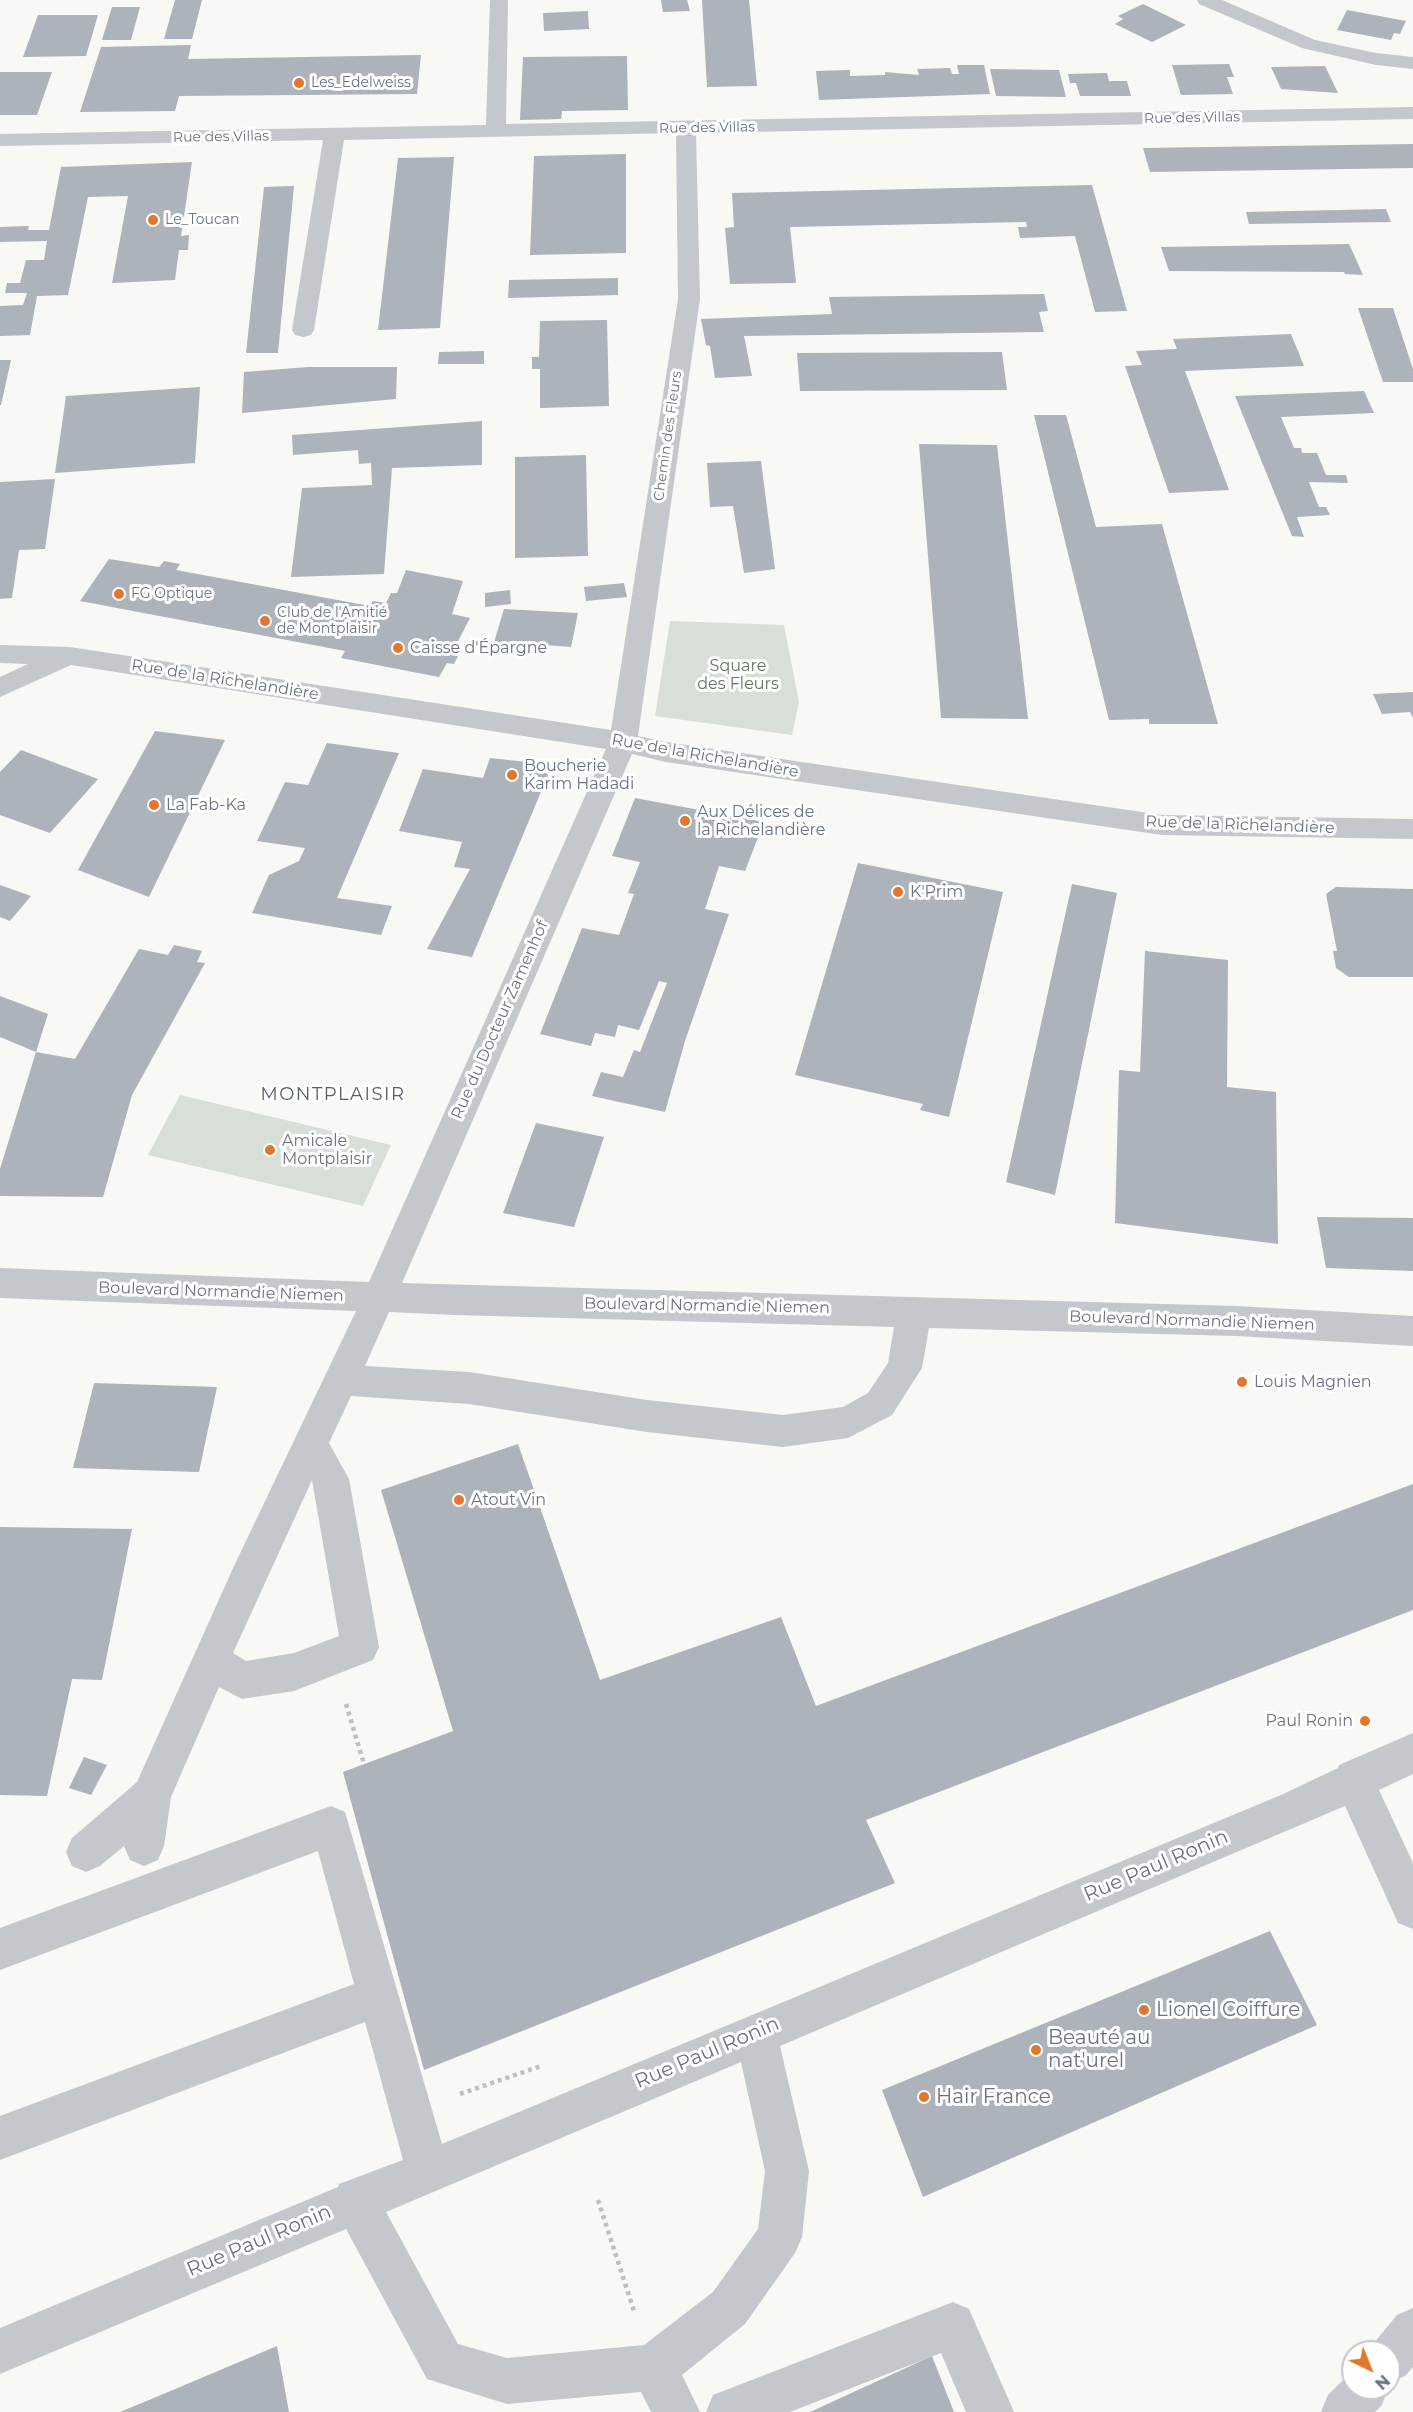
<!DOCTYPE html>
<meta charset="utf-8">
<style>
body{margin:0}
#map{position:relative;width:1413px;height:2412px;overflow:hidden;background:#f8f8f5;font-family:Montserrat,sans-serif}
canvas{display:block}
.north{position:absolute;left:1341px;top:2340px;width:60px;height:60px;box-sizing:border-box;background:#fff;border:2px solid #c3c7cf;border-radius:50%;rotate:137deg;font-size:16px;font-weight:700;line-height:24px;text-align:center;color:#687386}
.north::after{content:'';display:block;margin:auto;width:21px;height:27px;background:#e1762d;clip-path:polygon(50% 0,100% 100%,50% 72%,0 100%)}
</style>
<div id="map">
<canvas width="1413" height="2412"></canvas>
<div class="north">N</div>
</div>
<script>
const ctx = document.querySelector('canvas').getContext('2d');
ctx.lineJoin = 'round';
function fillPath(path, color) {
  ctx.fillStyle = color;
  ctx.fill(path, 'evenodd');
}
function poly(rows) {
  const path = new Path2D();
  for (const r of rows) {
    path.moveTo(r[0], r[1]);
    for (let i = 2; i < r.length; i += 2) path.lineTo(r[i], r[i + 1]);
  }
  return path;
}
function trace(path, color, width, dash) {
  ctx.strokeStyle = color;
  ctx.lineWidth = width;
  ctx.lineCap = dash ? 'butt' : 'round';
  ctx.setLineDash(dash || []);
  ctx.stroke(path);
}
function label(font, color, halo, rows, align = 'center') {
  ctx.font = font + ' Montserrat,sans-serif';
  ctx.lineWidth = 6;
  ctx.setLineDash([]);
  ctx.textBaseline = 'middle';
  ctx.strokeStyle = halo;
  ctx.fillStyle = color;
  for (const [text, x, y, turn = 0] of rows) {
    ctx.save();
    ctx.translate(x, y);
    ctx.rotate((+turn || 0) * Math.PI / 180);
    ctx.textAlign = isNaN(turn) ? turn : align;
    if (halo) ctx.strokeText(text, 0, 0);
    ctx.fillText(text, 0, 0);
    ctx.restore();
  }
}
fillPath(poly([
 [670,621,784,625,799,702,792,735,655,716],
 [180,1095,391,1145,363,1206,148,1155]
]), '#d8dfd7');
fillPath(poly([
 [175,0,202,0,192,39,164,39],
 [661,0,687,0,690,11,663,12],
 [702,0,749,0,757,86,707,87],
 [1143,4,1186,25,1152,42,1115,24,1123,19,1118,16],
 [112,7,140,7,131,40,102,40],
 [1347,10,1406,21,1400,34,1394,33,1391,40,1337,30],
 [588,11,589,29,544,31,543,13],
 [38,15,98,15,86,56,23,57],
 [191,45,188,59,421,55,417,94,179,96,175,111,80,112,101,47],
 [627,56,628,110,562,111,561,119,520,120,523,57],
 [1229,64,1234,77,1227,77,1233,94,1181,95,1172,65],
 [957,65,984,65,990,94,819,100,816,71,850,70,850,76,885,75,885,72,919,75,917,69,950,68,952,74,959,74],
 [1325,66,1338,93,1281,89,1271,67],
 [990,69,1059,70,1066,97,996,96],
 [0,72,52,72,37,115,0,115],
 [1107,73,1109,81,1127,81,1131,96,1080,96,1076,83,1070,83,1068,74],
 [1413,144,1413,168,1150,172,1143,148],
 [626,154,626,253,530,255,534,156],
 [454,157,440,328,378,330,398,158],
 [192,162,181,236,189,235,188,250,179,250,175,280,112,283,128,196,88,197,68,295,37,296,30,335,0,336,0,306,23,305,27,293,5,293,7,283,20,283,26,260,44,260,47,241,0,242,0,227,29,226,28,230,49,230,61,167],
 [1092,185,1127,311,1095,312,1075,236,1020,238,1018,227,1027,227,1026,222,790,227,796,283,730,284,725,228,734,227,732,193],
 [294,186,278,353,246,353,264,187],
 [1386,209,1391,222,1249,224,1246,212],
 [1349,244,1363,275,1345,274,1344,272,1169,271,1161,247],
 [618,278,618,295,508,298,509,280],
 [1044,294,1048,311,1039,312,1044,332,744,336,752,376,715,378,710,346,706,345,701,319,832,314,829,297],
 [1358,308,1393,308,1413,369,1413,382,1383,382],
 [607,320,609,406,540,408,540,369,532,369,532,357,539,357,540,321],
 [1291,334,1304,366,1185,371,1229,490,1169,493,1125,366,1142,365,1136,351,1177,349,1173,339],
 [484,351,484,364,438,364,439,352],
 [1002,352,1007,390,800,391,797,353],
 [0,360,11,360,1,405,0,405],
 [308,367,397,367,396,399,242,413,244,372],
 [200,387,195,463,55,473,66,396],
 [1364,391,1374,413,1281,417,1294,448,1301,448,1302,453,1317,453,1326,475,1346,475,1348,483,1309,482,1319,507,1326,507,1330,515,1297,517,1304,537,1292,536,1235,396],
 [1034,415,1066,415,1096,527,1162,524,1218,724,1149,724,1149,719,1109,720],
 [482,421,482,465,392,468,384,574,291,577,302,488,372,485,371,463,359,464,358,450,293,455,292,435],
 [919,444,997,445,1028,719,941,718],
 [586,455,588,556,515,558,515,457],
 [761,461,775,569,744,573,733,506,710,507,707,463],
 [55,479,45,549,19,550,12,598,0,599,0,482],
 [109,559,159,567,164,561,180,564,176,570,370,606,373,601,386,603,391,593,397,593,406,570,463,581,452,614,470,618,453,651,460,652,454,664,447,663,439,677,341,658,345,651,80,601],
 [624,583,627,597,586,601,584,587],
 [510,590,511,604,485,607,485,593],
 [504,609,578,613,571,647,531,644,529,651,492,649],
 [1413,692,1413,718,1410,712,1382,714,1373,694],
 [155,731,225,740,149,897,78,870],
 [327,743,399,753,337,898,392,906,381,935,252,913,269,875,299,861,305,848,257,841,285,782,308,785],
 [21,750,98,779,50,833,0,815,0,772],
 [490,758,536,763,548,775,472,957,427,949,470,869,454,867,462,842,399,831,423,769,483,778],
 [635,798,764,822,745,871,719,866,705,909,729,914,685,1041,665,1112,592,1096,601,1072,623,1077,634,1050,640,1052,667,983,659,981,639,1030,618,1025,615,1037,595,1033,591,1046,540,1034,582,928,619,935,634,894,628,893,640,862,612,856],
 [858,863,1003,892,949,1117,920,1110,923,1104,795,1075],
 [1072,884,1117,893,1055,1195,1006,1182],
 [0,885,31,896,10,921,0,917],
 [1336,887,1413,889,1413,977,1349,977,1336,968,1333,951,1337,951,1326,894],
 [174,945,202,951,197,962,205,963,132,1095,103,1197,0,1196,0,1169,36,1052,0,1037,0,996,48,1014,36,1052,75,1059,139,949,168,955],
 [1145,951,1228,960,1227,1087,1276,1092,1278,1244,1115,1223,1119,1070,1140,1072],
 [536,1123,604,1137,574,1227,503,1213],
 [1317,1217,1413,1218,1413,1271,1326,1268],
 [94,1383,217,1387,199,1472,73,1468],
 [518,1444,600,1680,781,1617,816,1706,1413,1484,1413,1610,866,1820,895,1883,424,2070,343,1772,453,1731,381,1490],
 [0,1527,132,1529,102,1680,72,1679,47,1796,0,1795],
 [84,1757,107,1765,91,1795,69,1788],
 [1270,1931,1317,2025,923,2197,882,2090],
 [277,2346,289,2412,120,2412,161,2395],
 [932,2356,954,2412,810,2412]
]), '#adb3ba');
trace(poly([
 [346,1704,364,1764],
 [460,2094,541,2066],
 [598,2200,635,2314]
]), '#bebfc2', 4.5, [4, 4]);
fillPath(poly([
 [490,0,508,0,506,124,1413,107,1413,119,696,133,700,299,638,736,666,742,1162,815,1413,819,1413,839,1162,835,666,762,632,754,402,1283,1236,1306,1413,1316,1413,1346,1236,1336,929,1328,922,1368,892,1415,848,1438,783,1447,647,1432,469,1404,351,1396,329,1443,349,1479,379,1647,373,1660,294,1691,242,1699,219,1687,171,1797,164,1846,158,1860,144,1866,130,1860,124,1846,100,1866,86,1872,72,1866,66,1852,72,1838,137,1782,234,1566,356,1311,0,1298,0,1268,369,1282,606,749,71,665,0,697,0,677,28,664,0,663,0,645,70,647,611,730,678,299,676,133,344,140,314,330,311,335,303,337,295,335,292,330,323,140,0,146,0,134,486,125,490,0],
 [389,1312,454,1315,894,1327,888,1363,868,1393,843,1407,783,1415,647,1400,469,1372,365,1366,389,1312],
 [312,1480,339,1636,294,1653,246,1661,233,1653,312,1480],
 [1197,0,1222,0,1315,40,1376,53,1413,57,1413,69,1376,65,1302,48,1199,4,1197,0],
 [1413,1733,1413,1774,1379,1790,1413,1863,1413,1929,1398,1923,1345,1806,780,2046,809,2171,802,2237,795,2253,745,2324,682,2375,700,2412,651,2412,641,2392,507,2404,427,2379,346,2229,0,2374,0,2328,338,2187,339,2184,403,2160,365,2022,0,2160,0,2116,354,1984,318,1851,0,1970,0,1928,331,1806,345,1812,442,2144,1281,1795,1338,1768,1339,1765,1413,1733],
 [741,2062,765,2171,758,2229,713,2292,644,2345,507,2358,458,2344,386,2212,741,2062],
 [953,2302,969,2309,1014,2412,966,2412,941,2353,790,2412,706,2412,713,2395,953,2302],
 [1413,2308,1413,2367,1405,2376,1389,2383,1389,2352,1369,2352,1373,2344,1397,2315,1413,2308],
 [1353,2370,1353,2388,1388,2388,1382,2405,1375,2412,1321,2412,1328,2395,1353,2370]
]), '#c4c7cb');
for (const [x, y, r, color] of [
 [299,83,6,"#e1762d"],
 [153,220,6,"#e1762d"],
 [119,594,6,"#e1762d"],
 [265,621,6,"#e1762d"],
 [398,648,6,"#e1762d"],
 [512,775,6,"#e1762d"],
 [154,805,6,"#e1762d"],
 [685,821,6,"#e1762d"],
 [898,892,6,"#e1762d"],
 [270,1150,6,"#e1762d"],
 [1242,1382,6,"#e1762d"],
 [459,1500,6,"#e1762d"],
 [1365,1721,6,"#e1762d"],
 [1144,2010,6,"#e1762d"],
 [1036,2050,6,"#e1762d"],
 [924,2097,6,"#e1762d"]
]) {
  const dot = new Path2D();
  dot.arc(x, y, r, 0, 2 * Math.PI);
  ctx.fillStyle = color;
  ctx.fill(dot);
  trace(dot, '#fff', 2);
}
label('14px', '#687386', '#fff', [
 ["Les_Edelweiss",311,83],
 ["Le_Toucan",165,220],
 ["FG Optique",131,594],
 ["Club de l'Amitié",277,613],
 ["de Montplaisir",277,629]
], 'left');
label('14px', '#687386', '#fff', [
 ["Rue des Villas",1192,118,-1],
 ["Rue des Villas",707,128,-1],
 ["Rue des Villas",221,137,-1],
 ["Chemin des Fleurs",668,436,-82]
]);
label('16px', '#687386', '#fff', [
 ["Caisse d'Épargne",410,648],
 ["Boucherie",524,766],
 ["Karim Hadadi",524,784],
 ["La Fab-Ka",166,805],
 ["Aux Délices de",697,812],
 ["la Richelandière",697,830],
 ["K'Prim",910,892],
 ["Amicale",282,1141],
 ["Montplaisir",282,1159],
 ["Louis Magnien",1254,1382],
 ["Atout Vin",471,1500],
 ["Paul Ronin",1353,1721,"right"]
], 'left');
label('16px', '#637862', '#fff', [
 ["Square",738,666],
 ["des Fleurs",738,684]
]);
label('16px', '#687386', '#fff', [
 ["Rue de la Richelandière",225,680,9],
 ["Rue de la Richelandière",705,756,10],
 ["Rue de la Richelandière",1240,825,2],
 ["Rue du Docteur Zamenhof",500,1020,-66],
 ["Boulevard Normandie Niemen",221,1292,2],
 ["Boulevard Normandie Niemen",707,1306,1],
 ["Boulevard Normandie Niemen",1192,1321,2]
]);
ctx.letterSpacing = '1.5px';
label('18px', '#555e6b', '#fff', [
 ["MONTPLAISIR",333,1095]
]);
ctx.letterSpacing = '0px';
label('20px', '#687386', '#fff', [
 ["Rue Paul Ronin",1156,1866,-23],
 ["Rue Paul Ronin",707,2053,-23],
 ["Rue Paul Ronin",259,2241,-23]
]);
label('20px', '#687386', '#fff', [
 ["Lionel Coiffure",1156,2010],
 ["Beauté au",1048,2038],
 ["nat'urel",1048,2061],
 ["Hair France",936,2097]
], 'left');
</script>
